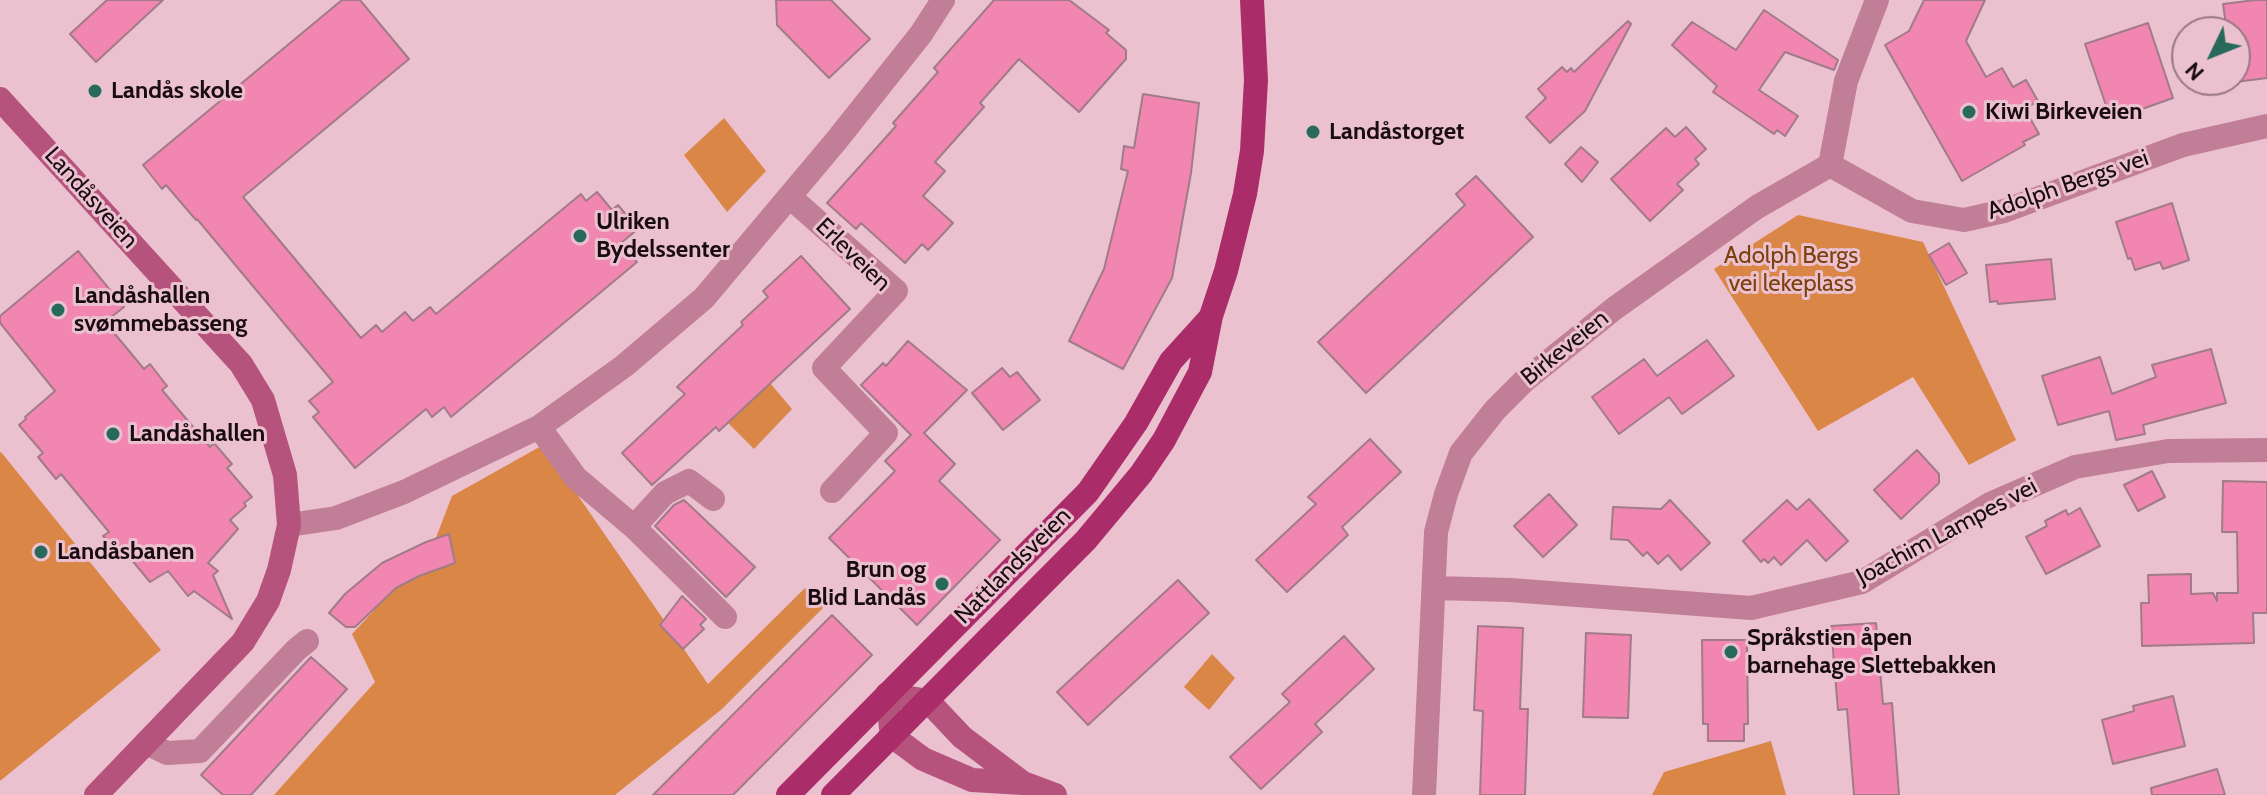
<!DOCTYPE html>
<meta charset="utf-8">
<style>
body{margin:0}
#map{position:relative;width:2267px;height:795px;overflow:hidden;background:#ebc1d0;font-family:Cabin,sans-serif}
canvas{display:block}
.north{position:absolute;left:2171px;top:16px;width:80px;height:80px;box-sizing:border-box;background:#ebc1d0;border:2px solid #977984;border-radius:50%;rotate:227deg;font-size:22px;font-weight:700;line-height:32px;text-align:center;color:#1a0d12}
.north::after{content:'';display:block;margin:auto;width:28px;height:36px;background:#276a5b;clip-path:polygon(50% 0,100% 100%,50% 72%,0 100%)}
</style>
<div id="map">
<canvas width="2267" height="795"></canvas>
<div class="north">N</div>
</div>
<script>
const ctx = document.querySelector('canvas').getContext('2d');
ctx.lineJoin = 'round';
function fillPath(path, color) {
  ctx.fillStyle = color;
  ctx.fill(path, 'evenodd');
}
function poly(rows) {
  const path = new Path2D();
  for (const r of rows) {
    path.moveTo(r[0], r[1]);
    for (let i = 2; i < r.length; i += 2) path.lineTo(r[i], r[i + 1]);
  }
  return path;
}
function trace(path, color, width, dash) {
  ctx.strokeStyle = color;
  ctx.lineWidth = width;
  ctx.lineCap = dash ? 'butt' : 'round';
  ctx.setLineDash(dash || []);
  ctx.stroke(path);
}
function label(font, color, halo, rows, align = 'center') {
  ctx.font = font + ' Cabin,sans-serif';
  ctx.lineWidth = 6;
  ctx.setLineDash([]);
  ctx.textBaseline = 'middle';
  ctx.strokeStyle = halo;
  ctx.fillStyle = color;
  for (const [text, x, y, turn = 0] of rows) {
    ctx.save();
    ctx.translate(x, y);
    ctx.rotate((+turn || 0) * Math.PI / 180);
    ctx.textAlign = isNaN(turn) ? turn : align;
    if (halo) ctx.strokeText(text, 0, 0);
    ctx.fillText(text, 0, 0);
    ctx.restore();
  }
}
fillPath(poly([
 [724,118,766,171,727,212,684,155],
 [1798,215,1923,242,2016,440,1969,465,1913,377,1818,431,1714,269],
 [770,383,792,409,754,449,728,423],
 [543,445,708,684,805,588,823,608,722,709,615,795,274,795,375,682,352,634,432,548,452,496],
 [1,452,161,650,0,781,0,453],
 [1212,654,1235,678,1209,710,1184,687],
 [1771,741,1786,795,1652,795,1664,772]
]), '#da8646');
const building = poly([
 [107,0,163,0,96,62,70,34,107,0],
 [342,0,360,0,409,59,243,197,361,338,376,325,382,332,405,312,413,321,430,307,436,314,581,194,586,201,597,192,612,210,618,205,638,229,621,243,637,262,451,417,444,407,432,417,426,409,355,468,313,417,319,412,309,401,333,382,197,219,196,220,166,185,162,189,143,165,342,0],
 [776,0,831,0,870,39,829,78,777,25,776,0],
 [994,0,1069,0,1109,30,1106,33,1126,50,1126,59,1079,112,1019,59,980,103,984,107,935,162,945,171,923,196,953,223,928,250,922,244,905,263,861,223,856,229,827,203,896,126,893,123,938,72,934,68,994,0],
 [1924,0,1985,0,1966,41,1986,77,2002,68,2013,87,2026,80,2038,101,2025,109,2039,134,2023,142,2025,145,1962,181,1885,45,1909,31,1924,0],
 [2255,0,2267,0,2267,78,2235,82,2235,32,2227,32,2223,4,2255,0],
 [1764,10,1838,60,1834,70,1785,52,1759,90,1798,116,1785,136,1777,130,1774,134,1713,92,1717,86,1672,45,1692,22,1736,50,1764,10],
 [1628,21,1631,24,1585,111,1550,143,1526,117,1546,98,1538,89,1562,67,1567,72,1571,68,1574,72,1628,21],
 [2148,23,2173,98,2111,120,2085,44,2148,23],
 [1143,94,1199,103,1191,173,1172,278,1123,369,1069,341,1104,269,1128,171,1121,169,1124,146,1134,148,1143,94],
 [1686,127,1706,149,1695,159,1699,164,1677,184,1683,190,1650,221,1611,179,1666,128,1675,137,1686,127],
 [1581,147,1598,162,1582,182,1565,164,1581,147],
 [1476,176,1533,237,1366,393,1318,342,1465,205,1456,194,1476,176],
 [2172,203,2189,260,2163,269,2160,262,2135,270,2131,258,2128,259,2116,222,2172,203],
 [1949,243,1967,273,1946,285,1929,255,1949,243],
 [78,251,124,307,105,322,144,369,150,364,167,386,162,390,210,447,214,443,232,464,227,468,252,497,244,503,246,506,230,520,238,529,208,563,218,571,213,575,232,619,194,591,188,596,168,571,150,582,126,553,122,557,103,536,109,532,61,474,56,479,38,457,43,453,19,425,26,419,25,417,55,391,0,323,0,316,78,251],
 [801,256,850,309,719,431,716,427,652,485,622,453,685,394,677,387,743,325,741,322,768,297,763,291,801,256],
 [2051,259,2055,299,1998,304,1997,301,1990,302,1986,265,2051,259],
 [1707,340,1734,376,1682,414,1669,397,1619,434,1592,397,1644,359,1657,376,1707,340],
 [908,341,967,390,924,433,955,464,939,481,1000,540,917,625,829,538,895,471,885,461,911,435,861,385,883,363,886,366,908,341],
 [2211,349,2226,403,2143,425,2145,434,2116,440,2109,411,2058,425,2042,376,2100,357,2112,394,2156,377,2152,365,2211,349],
 [1002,368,1010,377,1017,372,1040,400,1003,430,972,393,1002,368],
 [1370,439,1401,472,1342,527,1348,535,1287,592,1256,560,1316,504,1308,497,1370,439],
 [1917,450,1939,474,1939,483,1901,519,1874,490,1917,450],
 [2152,471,2165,497,2138,511,2124,485,2152,471],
 [2223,481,2267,482,2267,613,2253,613,2254,643,2142,646,2141,603,2149,603,2148,575,2191,574,2191,594,2213,593,2217,601,2217,593,2238,593,2237,532,2222,532,2223,481],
 [1549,494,1577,525,1543,557,1514,526,1549,494],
 [1809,499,1848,541,1826,561,1807,540,1781,565,1774,557,1768,563,1764,559,1761,562,1743,541,1787,500,1797,510,1809,499],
 [684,500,755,567,726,597,655,526,674,505,684,500],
 [1670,500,1710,543,1681,570,1668,555,1658,564,1647,552,1643,556,1628,540,1611,539,1613,507,1661,509,1670,500],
 [2080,508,2100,546,2046,574,2026,537,2047,526,2045,521,2066,510,2068,515,2080,508],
 [449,534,455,563,419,576,396,588,355,627,346,627,329,613,345,594,382,563,426,542,449,534],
 [1178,580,1209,613,1088,725,1057,692,1178,580],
 [682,596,706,619,700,625,704,629,683,649,660,625,682,596],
 [832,615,872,655,733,795,653,795,832,615],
 [1876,623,1883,704,1892,703,1899,795,1854,795,1847,709,1838,710,1831,626,1876,623],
 [1478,626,1523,628,1520,709,1528,709,1525,795,1480,795,1483,711,1474,710,1478,626],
 [1586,633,1631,635,1628,718,1583,717,1586,633],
 [1344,636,1374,669,1315,724,1322,732,1261,789,1230,757,1290,702,1282,694,1344,636],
 [1702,640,1747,640,1748,724,1744,724,1744,741,1708,741,1708,724,1703,724,1702,640],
 [311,657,347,689,251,795,223,795,201,775,311,657],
 [2173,696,2185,746,2113,764,2102,720,2134,711,2133,706,2173,696],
 [2217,769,2225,795,2152,795,2151,788,2217,769]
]);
fillPath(building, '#f186b1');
trace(building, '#a17b88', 2);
trace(poly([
 [1830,165,1912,211,1964,220,2004,211,2183,145,2267,126],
 [790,197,896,291,824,368,886,433,832,491],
 [539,427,576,478,634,527,665,493,689,481,713,499],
 [289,525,336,518,404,492,539,427,624,366,704,298,836,141,921,34,943,0],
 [634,527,725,617],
 [1435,588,1510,590,1751,608,1862,582,1990,504,2075,467,2168,451,2267,450],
 [146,743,167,753,200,751,296,650,307,641],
 [1424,795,1436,532,1446,494,1461,453,1495,410,1524,381,1615,308,1757,207,1830,165,1846,81,1877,0]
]), '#c17e97', 24);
trace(poly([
 [0,99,241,364,263,400,285,475,289,525,279,570,268,601,243,642,96,795],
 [1023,783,962,737,928,701,887,694,892,736,923,759,972,780,1023,783,1055,795]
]), '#b5537c', 24);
trace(poly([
 [788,795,1088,492,1136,423,1171,361,1210,318],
 [833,795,1086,540,1141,474,1164,440,1200,372,1211,316,1226,271,1245,194,1252,151,1256,80,1252,0]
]), '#aa2d69', 24);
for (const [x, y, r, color] of [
 [95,91,8,"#276a5b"],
 [1969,112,8,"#276a5b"],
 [1313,132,8,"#276a5b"],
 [580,236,8,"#276a5b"],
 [58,310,8,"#276a5b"],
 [113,434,8,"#276a5b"],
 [41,552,8,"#276a5b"],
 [942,584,8,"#276a5b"],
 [1731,652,8,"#276a5b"]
]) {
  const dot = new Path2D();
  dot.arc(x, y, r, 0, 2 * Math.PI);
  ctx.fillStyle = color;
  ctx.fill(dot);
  trace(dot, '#ebc1d0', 3);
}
label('bold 24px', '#1a0d12', '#ebc1d0', [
 ["Landås skole",111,91],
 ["Kiwi Birkeveien",1985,112],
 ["Landåstorget",1329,132],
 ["Ulriken",596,222],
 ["Bydelssenter",596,250],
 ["Landåshallen",74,296],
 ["svømmebasseng",74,324],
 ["Landåshallen",129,434],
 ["Landåsbanen",57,552],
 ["Brun og",926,570,"right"],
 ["Blid Landås",926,598,"right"],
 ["Språkstien åpen",1747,638],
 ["barnehage Slettebakken",1747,666]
], 'left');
label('24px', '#1a0d12', '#ebc1d0', [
 ["Adolph Bergs vei",2068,185,-19],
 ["Landåsveien",91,198,48],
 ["Erleveien",853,255,44],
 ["Birkeveien",1565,348,-39],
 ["Joachim Lampes vei",1947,532,-28],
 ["Nattlandsveien",1013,566,-45]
]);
label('24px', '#7c410e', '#ebc1d0', [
 ["Adolph Bergs",1791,256],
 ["vei lekeplass",1791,284]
]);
</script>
